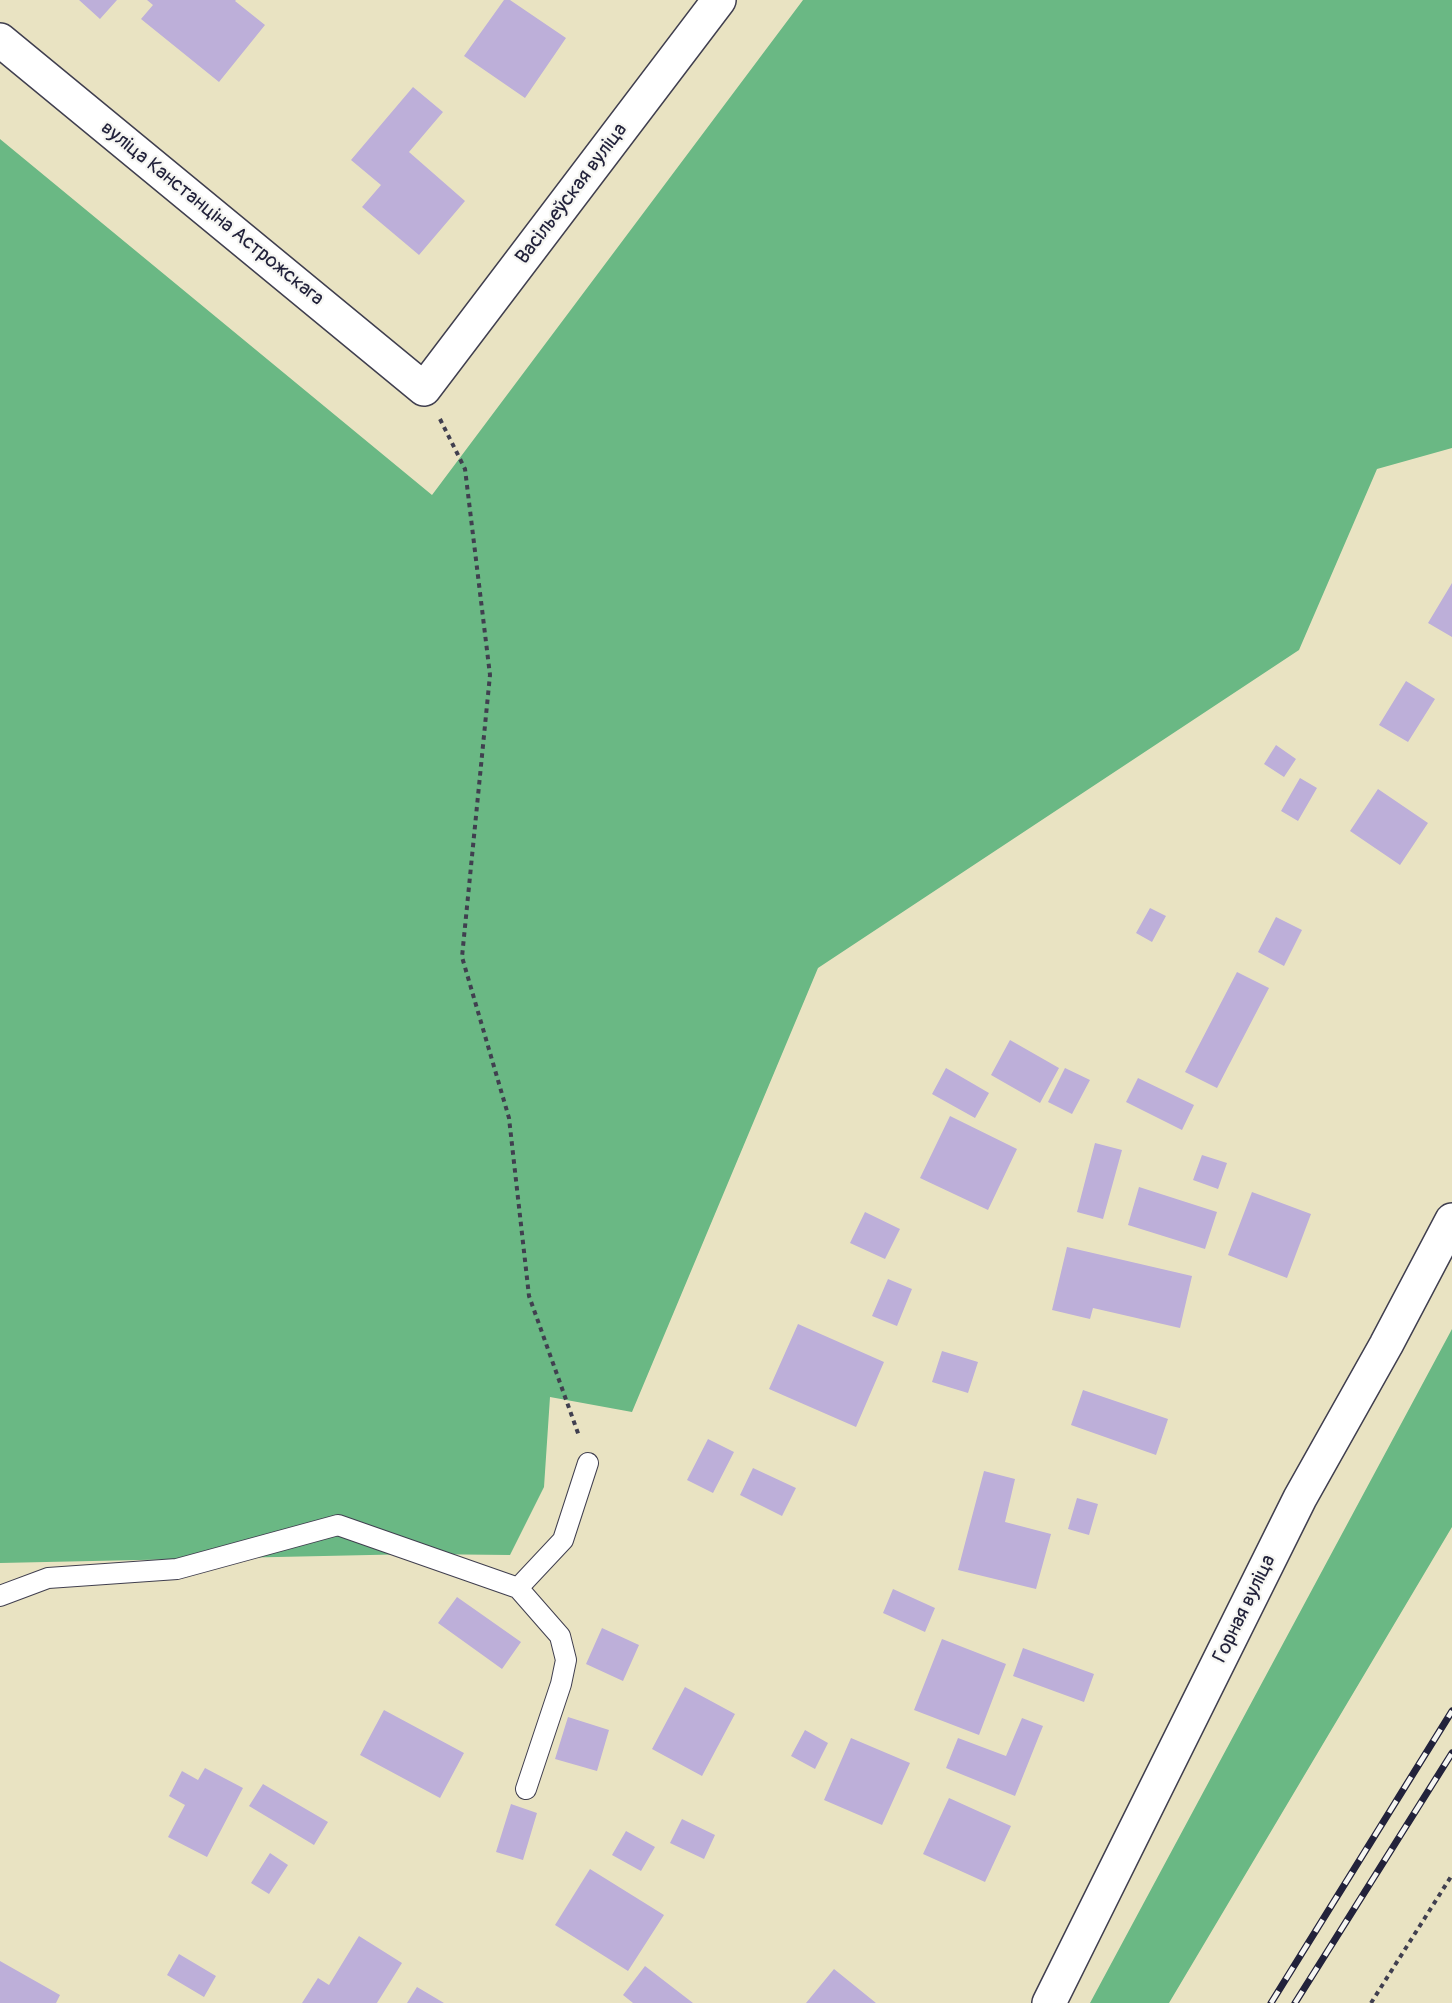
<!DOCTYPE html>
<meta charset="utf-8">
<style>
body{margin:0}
canvas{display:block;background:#e9e3c2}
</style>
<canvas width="1452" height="2003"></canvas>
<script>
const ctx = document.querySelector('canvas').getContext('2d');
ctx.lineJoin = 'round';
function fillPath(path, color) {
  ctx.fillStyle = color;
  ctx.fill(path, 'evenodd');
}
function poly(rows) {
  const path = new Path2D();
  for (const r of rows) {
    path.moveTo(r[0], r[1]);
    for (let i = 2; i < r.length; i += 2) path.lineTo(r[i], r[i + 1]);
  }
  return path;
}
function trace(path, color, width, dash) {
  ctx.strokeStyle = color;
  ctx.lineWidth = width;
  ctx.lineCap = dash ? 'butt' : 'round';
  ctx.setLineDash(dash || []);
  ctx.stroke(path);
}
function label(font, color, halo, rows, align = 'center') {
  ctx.font = font + ' Pangolin,sans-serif';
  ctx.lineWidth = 4.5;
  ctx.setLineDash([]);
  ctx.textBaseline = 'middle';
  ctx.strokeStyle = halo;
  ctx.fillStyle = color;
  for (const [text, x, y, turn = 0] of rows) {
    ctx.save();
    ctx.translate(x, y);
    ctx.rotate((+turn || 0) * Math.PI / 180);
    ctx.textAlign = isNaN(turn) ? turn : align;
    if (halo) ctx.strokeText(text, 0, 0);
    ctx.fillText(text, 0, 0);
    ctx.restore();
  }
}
fillPath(poly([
 [803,0,1452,0,1452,448,1377,469,1299,650,818,968,632,1412,550,1397,544,1487,510,1555,416,1554,0,1563,0,139,432,495],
 [1452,1329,1452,1527,1169,2003,1090,2003]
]), '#6ab884');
fillPath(poly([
 [79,0,117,0,100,19],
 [147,0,236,0,235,1,265,25,219,82,141,19,153,5],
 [504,0,510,0,566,38,525,98,464,56],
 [413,87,443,112,409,152,465,201,419,255,362,207,381,185,351,160],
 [1452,583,1452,637,1428,623],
 [1406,681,1435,699,1408,742,1379,725],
 [1276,745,1296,759,1284,777,1264,764],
 [1300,778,1317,788,1298,821,1281,811],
 [1378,789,1428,823,1400,865,1350,831],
 [1150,908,1166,916,1152,942,1136,933],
 [1276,917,1302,930,1284,966,1258,952],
 [1237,972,1269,988,1217,1088,1185,1072],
 [1010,1040,1059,1068,1040,1103,991,1075],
 [946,1068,989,1093,975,1118,932,1094],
 [1065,1068,1090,1080,1072,1114,1048,1102],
 [1138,1078,1194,1105,1182,1130,1126,1102],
 [950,1116,1017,1149,988,1210,920,1178],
 [1095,1143,1122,1150,1103,1219,1077,1212],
 [1202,1155,1227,1163,1218,1189,1193,1180],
 [1139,1187,1217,1212,1205,1249,1128,1225],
 [1252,1192,1311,1214,1287,1278,1228,1255],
 [865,1212,900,1229,885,1259,850,1243],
 [1067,1247,1192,1276,1180,1328,1093,1308,1090,1319,1052,1310],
 [888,1279,912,1289,897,1326,872,1316],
 [798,1324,884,1362,856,1427,769,1389],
 [942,1351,978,1362,968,1393,932,1382],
 [1083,1390,1168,1419,1156,1455,1071,1425],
 [708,1439,734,1452,713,1493,687,1480],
 [753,1468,796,1488,782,1516,740,1495],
 [984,1471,1015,1479,1005,1522,1051,1534,1036,1589,958,1570],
 [1077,1498,1098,1504,1089,1535,1068,1529],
 [893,1589,935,1608,925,1632,883,1613],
 [457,1597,521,1642,502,1669,438,1623],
 [602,1628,639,1645,623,1681,586,1664],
 [942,1639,1006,1664,979,1735,914,1710],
 [1023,1648,1094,1674,1084,1702,1013,1676],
 [685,1687,735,1714,702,1776,652,1749],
 [384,1710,464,1753,440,1798,360,1755],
 [568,1717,609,1730,597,1771,555,1759],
 [1022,1718,1043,1726,1015,1796,946,1768,958,1738,1006,1756],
 [805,1730,828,1743,815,1769,791,1756],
 [851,1738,910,1763,882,1825,824,1800],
 [205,1768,243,1788,207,1857,168,1837,185,1805,169,1796,182,1771,198,1780],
 [263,1784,328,1822,314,1845,249,1806],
 [949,1798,1011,1826,985,1882,923,1854],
 [511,1804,537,1813,523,1860,496,1852],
 [682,1819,715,1835,704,1859,670,1843],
 [626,1831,655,1847,641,1871,612,1855],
 [270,1853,288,1865,269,1894,251,1883],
 [590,1869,664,1915,628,1971,555,1925],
 [359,1936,402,1963,377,2003,302,2003,318,1978,329,1985],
 [179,1954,216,1976,204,1997,167,1975],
 [0,1961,60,1995,56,2003,0,2003],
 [645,1966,693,2003,633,2003,623,1995],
 [834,1969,876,2003,806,2003],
 [417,1987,444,2003,407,2003]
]), '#bdafd9');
const service = poly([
 [518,1588,560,1636,566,1660,561,1684,526,1789],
 [0,1596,48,1578,177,1569,338,1525,518,1588,563,1540,588,1463]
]);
const minor = poly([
 [0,40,424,389,719,0],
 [1049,2003,1300,1498,1386,1345,1452,1220]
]);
trace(service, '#403f4f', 22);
trace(minor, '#403f4f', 36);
trace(poly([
 [440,419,465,469,490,675,462,957,509,1118,529,1296,579,1436],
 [1371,2003,1452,1875]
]), '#403f4f', 4, [4.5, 4.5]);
trace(service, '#fff', 20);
trace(minor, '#fff', 33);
const rail = poly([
 [1271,2003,1452,1711],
 [1295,2003,1452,1753]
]);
trace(rail, '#22223b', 7);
trace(rail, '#f6f6f2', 4.5, [14]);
label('20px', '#22223b', '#f6f6f2', [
 ["Васільеўская вуліца",572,194,-53],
 ["вуліца Канстанціна Астрожскага",212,214,39],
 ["Горная вуліца",1245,1609,-64]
]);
</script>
